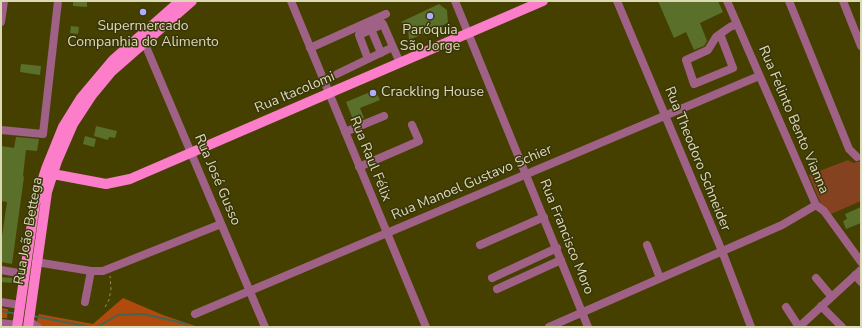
<!DOCTYPE html>
<meta charset="utf-8">
<style>
body{margin:0}
#map{position:relative;width:862px;height:328px;overflow:hidden;background:#454000;font-family:"Nunito Sans",sans-serif}
canvas{display:block}
.frame{position:absolute;inset:0;border:2px solid #dcdab5;pointer-events:none}
</style>
<div id="map">
<canvas width="862" height="328"></canvas>
<div class="frame"></div>
</div>
<script>
const ctx = document.querySelector('canvas').getContext('2d');
ctx.lineJoin = 'round';
function fillPath(path, color) {
  ctx.fillStyle = color;
  ctx.fill(path, 'evenodd');
}
function poly(rows) {
  const path = new Path2D();
  for (const r of rows) {
    path.moveTo(r[0], r[1]);
    for (let i = 2; i < r.length; i += 2) path.lineTo(r[i], r[i + 1]);
  }
  return path;
}
function trace(path, color, width, dash) {
  ctx.strokeStyle = color;
  ctx.lineWidth = width;
  ctx.lineCap = dash ? 'butt' : 'round';
  ctx.setLineDash(dash || []);
  ctx.stroke(path);
}
function label(font, color, halo, rows, align = 'center') {
  ctx.font = font + ' "Nunito Sans",sans-serif';
  ctx.lineWidth = 3;
  ctx.setLineDash([]);
  ctx.textBaseline = 'middle';
  ctx.strokeStyle = halo;
  ctx.fillStyle = color;
  for (const [text, x, y, turn = 0] of rows) {
    ctx.save();
    ctx.translate(x, y);
    ctx.rotate((+turn || 0) * Math.PI / 180);
    ctx.textAlign = isNaN(turn) ? turn : align;
    if (halo) ctx.strokeText(text, 0, 0);
    ctx.fillText(text, 0, 0);
    ctx.restore();
  }
}
fillPath(poly([
 [848,160,853,163,861,161,861,201,831,214,822,207,809,175]
]), '#844221');
fillPath(poly([
 [123,298,163,315,198,327,41,327,36,324,39,314,93,324],
 [1,308,8,309,7,318,1,318]
]), '#b04a0d');
trace(poly([
 [1,311,17,314],
 [33,316,91,327],
 [97,327,118,315,143,314,183,323,190,327]
]), '#436650', 2);
fillPath(poly([
 [73,1,87,1,87,7,73,6],
 [658,1,718,1,723,12,700,23,707,41,704,46,694,50,686,32,674,38],
 [439,4,447,10,448,23,409,40,408,28,401,22],
 [71,26,79,27,78,34,70,33],
 [21,64,41,66,40,75,20,72],
 [375,90,380,100,360,108,364,118,354,122,346,102],
 [96,126,117,131,115,138,109,137,108,140,94,136],
 [85,136,96,139,94,147,83,144],
 [16,137,39,139,37,151,26,150,23,176,24,177,12,264,1,262,1,243,7,202,1,201,1,146,14,148],
 [861,207,861,223,846,229,843,221,847,219,845,214],
 [1,277,13,278,13,283,1,282]
]), '#596f2a');
trace(poly([
 [105,307,109,300,111,289,110,276]
]), '#959160', 1, [3, 3]);
trace(poly([
 [291,1,426,327],
 [455,1,588,327],
 [617,1,722,251,751,327],
 [727,1,816,205,824,211,861,262],
 [789,1,849,149,857,157],
 [843,1,861,46],
 [1,22,4,1],
 [371,29,381,53],
 [720,34,733,68,694,84,686,60,708,50,716,37,720,34,730,27,737,24],
 [144,42,265,327],
 [393,47,368,59,359,35,383,24,400,63],
 [310,48,386,14],
 [337,74,368,59],
 [1,130,43,134,58,1],
 [345,132,384,116],
 [359,167,419,141,412,125],
 [480,245,544,217],
 [647,245,660,278],
 [36,262,91,271,103,271,221,224],
 [1,270,24,274],
 [855,275,861,282],
 [492,278,557,248],
 [816,278,831,296],
 [497,289,561,260],
 [1,302,20,305],
 [85,302,91,271],
 [821,306,842,327],
 [786,307,799,327],
 [195,314,759,76],
 [29,321,38,327],
 [1,323,18,325],
 [549,327,782,225,816,205],
 [799,327,861,270]
]), '#9f6185', 8);
trace(poly([
 [53,174,106,184,130,179,543,1],
 [17,327,35,203,46,169,63,127,81,98,113,60,180,1],
 [28,327,47,192,57,161,73,124,92,95,111,72,192,1]
]), '#fc7dca', 10);
for (const [x, y, r, color] of [
 [143,12,4,"#b0aefa"],
 [430,16,4,"#b0aefa"],
 [373,93,4,"#b0aefa"]
]) {
  const dot = new Path2D();
  dot.arc(x, y, r, 0, 2 * Math.PI);
  ctx.fillStyle = color;
  ctx.fill(dot);
  trace(dot, '#38350b', 1.5);
}
label('14px', '#dcdab5', '#38350b', [
 ["Supermercado",143,27],
 ["Companhia do Alimento",143,43],
 ["Paróquia",430,31],
 ["São Jorge",430,47],
 ["Crackling House",381,93,"left"]
]);
label('14px', '#dcdab5', '#38350b', [
 ["Rua Itacolomi",295,93,-23],
 ["Rua Felinto Bento Vianna",793,120,67],
 ["Rua Raul Félix",370,159,68],
 ["Rua Theodoro Schneider",697,159,68],
 ["Rua José Gusso",217,180,67],
 ["Rua Manoel Gustavo Schier",472,183,-23],
 ["Rua João Bettega",29,231,-80],
 ["Rua Francisco Moro",566,237,68]
]);
</script>
